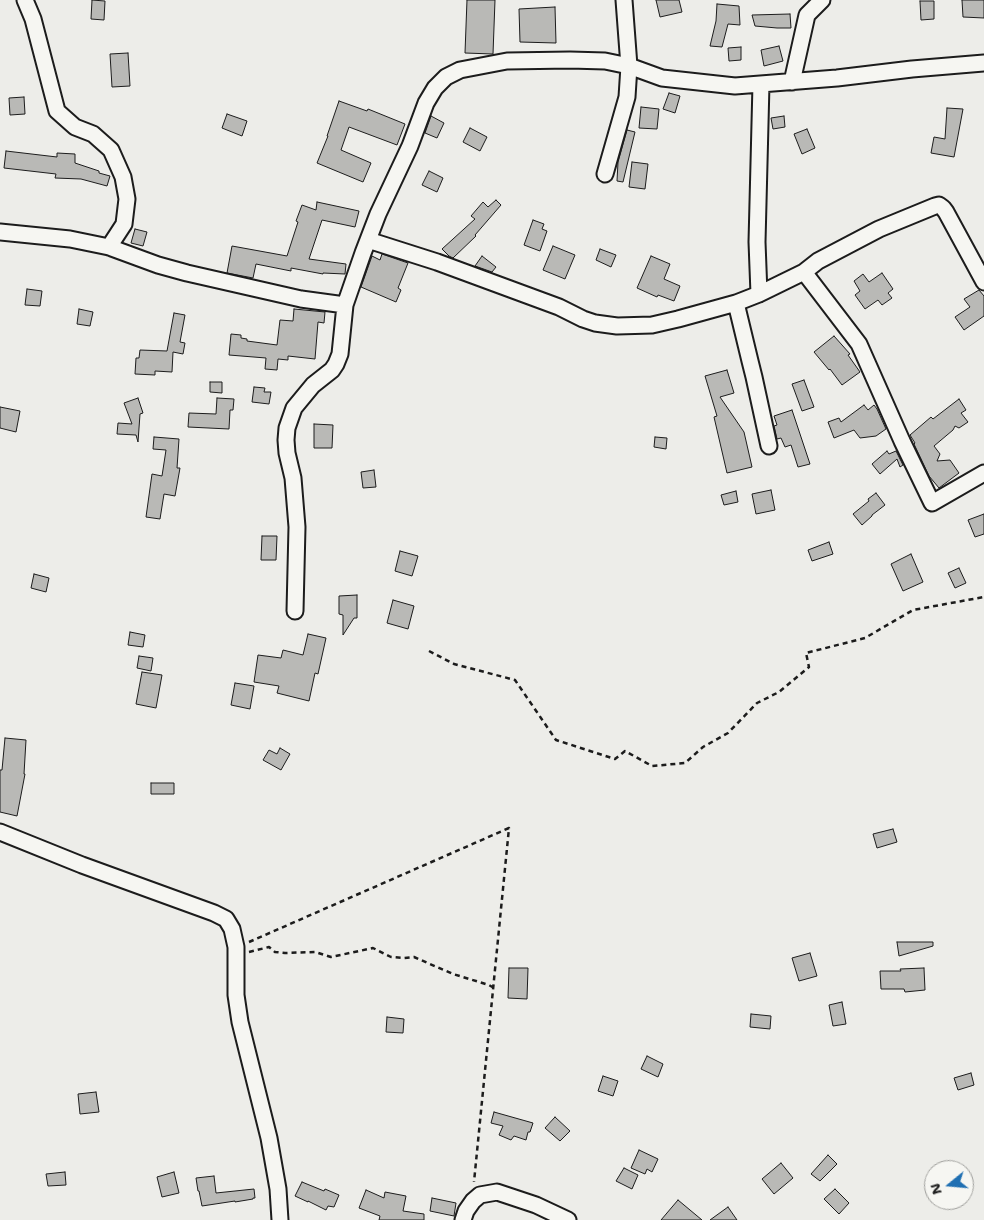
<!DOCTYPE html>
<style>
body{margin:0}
#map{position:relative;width:984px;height:1220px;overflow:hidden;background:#edede9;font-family:"Shantell Sans",sans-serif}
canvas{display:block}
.north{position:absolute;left:924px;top:1160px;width:50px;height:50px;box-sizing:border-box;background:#f6f6f2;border:1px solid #9f9f9c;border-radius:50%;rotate:253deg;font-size:14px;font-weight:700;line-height:20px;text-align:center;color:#1c1c1c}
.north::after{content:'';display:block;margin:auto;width:18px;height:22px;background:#1f6fb2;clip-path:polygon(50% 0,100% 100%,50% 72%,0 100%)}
</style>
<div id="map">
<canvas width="984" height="1220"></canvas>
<div class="north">N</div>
</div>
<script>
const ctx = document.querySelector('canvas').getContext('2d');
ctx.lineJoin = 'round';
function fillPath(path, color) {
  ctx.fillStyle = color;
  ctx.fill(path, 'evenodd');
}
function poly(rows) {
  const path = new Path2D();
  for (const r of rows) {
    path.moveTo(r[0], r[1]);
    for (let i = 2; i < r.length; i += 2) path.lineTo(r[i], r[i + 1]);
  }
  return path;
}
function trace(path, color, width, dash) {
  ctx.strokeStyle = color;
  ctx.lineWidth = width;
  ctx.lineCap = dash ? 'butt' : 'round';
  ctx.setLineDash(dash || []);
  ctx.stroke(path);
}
const building = poly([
 [92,0,105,1,104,20,91,19,92,0],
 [467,0,495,0,493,54,465,53,467,0],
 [656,0,679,0,682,12,660,17,656,0],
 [962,0,984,0,984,18,963,17,962,0],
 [920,1,934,1,934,19,921,20,920,1],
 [717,4,739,6,740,25,728,24,722,47,710,46,716,21,717,4],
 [555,7,556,43,520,42,519,9,555,7],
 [790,14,791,28,777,28,755,26,752,15,790,14],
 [779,46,783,61,764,66,761,50,779,46],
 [741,47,741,60,729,61,728,48,741,47],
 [128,53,130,86,112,87,110,54,128,53],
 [669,93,680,96,675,113,663,109,669,93],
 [24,97,25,114,10,115,9,98,24,97],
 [339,101,367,111,368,109,405,124,397,145,349,127,341,150,371,163,363,182,317,163,328,136,327,136,339,101],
 [641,107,659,109,657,129,639,128,641,107],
 [947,108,963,109,954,157,931,153,934,137,945,139,947,108],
 [227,114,247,121,242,136,222,128,227,114],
 [431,116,444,123,437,138,425,133,431,116],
 [784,116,785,127,773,129,771,118,784,116],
 [470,128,487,137,480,151,463,142,470,128],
 [807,129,815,148,802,154,794,134,807,129],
 [627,130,635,132,623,182,617,181,618,162,627,130],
 [6,151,57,157,57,153,75,154,75,163,99,171,99,173,110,176,107,186,81,179,55,178,56,174,4,168,6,151],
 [632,162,648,164,645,189,629,187,632,162],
 [429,171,443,178,437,192,422,185,429,171],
 [496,200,501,205,475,235,476,236,453,258,449,256,442,249,475,219,471,216,483,202,488,207,496,200],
 [317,202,359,211,355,227,322,220,309,259,346,264,345,274,323,273,323,274,291,268,291,271,256,264,253,278,227,273,232,246,287,256,298,222,296,221,302,205,316,210,317,202],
 [533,220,544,224,542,229,547,231,540,251,524,245,533,220],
 [135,229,147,232,143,246,131,243,135,229],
 [553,246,575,255,565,279,543,270,553,246],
 [600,249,616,255,611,267,596,260,600,249],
 [382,254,408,263,398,288,401,290,396,302,361,287,372,256,380,260,382,254],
 [482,256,496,267,492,272,475,266,482,256],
 [651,256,670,264,664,279,680,286,674,301,658,295,657,297,637,288,651,256],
 [882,273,893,289,888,293,892,298,882,305,878,300,865,309,855,295,860,291,854,281,863,274,869,282,882,273],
 [27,289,42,291,40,306,25,305,27,289],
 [979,290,984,296,984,316,964,330,955,317,970,307,964,299,979,290],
 [79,309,93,312,90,326,77,324,79,309],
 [294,309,325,312,324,323,318,322,315,359,288,356,288,360,278,359,277,370,265,369,266,358,229,355,231,334,241,335,241,338,247,339,247,341,277,345,280,320,293,321,294,309],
 [174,313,185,315,180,342,185,343,183,354,173,352,172,372,155,371,155,375,135,374,136,358,139,358,140,350,167,351,174,313],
 [834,336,850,354,848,355,860,372,842,385,830,369,829,370,814,352,834,336],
 [727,370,734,393,720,397,744,432,752,467,727,473,714,417,717,416,705,376,727,370],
 [804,380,814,407,802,411,792,384,804,380],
 [210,382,222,382,222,393,210,392,210,382],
 [254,387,265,388,264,392,271,392,269,404,252,402,254,387],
 [138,398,143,413,140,414,138,442,136,435,117,434,118,423,132,424,124,403,138,398],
 [217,398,234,399,233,410,230,410,229,429,188,427,189,413,216,414,217,398],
 [959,399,966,410,961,413,968,422,959,428,955,426,953,430,934,446,940,454,937,461,950,460,959,473,939,488,929,476,914,444,915,443,910,435,931,417,933,419,959,399],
 [864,405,868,410,874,405,877,409,886,429,876,436,860,438,854,430,834,438,828,422,839,418,841,422,864,405],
 [0,407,20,411,16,432,0,428,0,407],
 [792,410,810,464,798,467,791,445,785,447,781,438,777,439,774,426,777,425,774,416,792,410],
 [314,424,333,425,332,448,314,448,314,424],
 [154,437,179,439,177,468,180,468,175,496,164,494,160,519,146,517,152,474,162,476,166,450,153,449,154,437],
 [655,437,667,438,666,449,654,447,655,437],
 [887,451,889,454,896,451,903,465,900,467,897,459,880,474,872,464,887,451],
 [374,470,376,487,363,488,361,472,374,470],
 [771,490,775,510,756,514,752,494,771,490],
 [736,491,738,502,724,505,721,495,736,491],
 [876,493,885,505,872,515,872,516,862,525,853,514,869,501,868,499,876,493],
 [984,514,984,534,975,537,968,520,984,514],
 [262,536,277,536,276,560,261,560,262,536],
 [829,542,833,554,812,561,808,550,829,542],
 [400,551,418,556,412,576,395,571,400,551],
 [911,554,923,582,903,591,891,564,911,554],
 [959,568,966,583,955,588,948,573,959,568],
 [34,574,49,578,46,592,31,588,34,574],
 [357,595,357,618,354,618,343,635,343,615,339,614,339,596,357,595],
 [393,600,414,606,408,629,387,623,393,600],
 [130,632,145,635,143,647,128,645,130,632],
 [308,634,326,638,318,674,315,673,309,701,277,693,279,686,254,682,258,655,281,658,283,650,303,655,308,634],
 [139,656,153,658,151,671,137,668,139,656],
 [142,672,162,675,156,708,136,704,142,672],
 [235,683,254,686,250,709,231,705,235,683],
 [5,738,26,740,24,774,25,774,17,816,0,812,0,770,2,770,5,738],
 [280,748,290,754,281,770,263,760,269,750,277,754,280,748],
 [151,783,174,783,174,794,151,794,151,783],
 [893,829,897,842,877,848,873,834,893,829],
 [897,942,933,942,933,946,899,956,897,942],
 [810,953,817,976,799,981,792,958,810,953],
 [509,968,528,968,527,999,508,998,509,968],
 [924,968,925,990,905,992,904,989,881,989,880,971,901,971,900,969,924,968],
 [842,1002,846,1024,833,1026,829,1005,842,1002],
 [751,1014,771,1016,770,1029,750,1027,751,1014],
 [387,1017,404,1019,403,1033,386,1032,387,1017],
 [647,1056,663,1064,658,1077,641,1069,647,1056],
 [971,1073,974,1085,958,1090,954,1078,971,1073],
 [603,1076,618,1081,613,1096,598,1091,603,1076],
 [96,1092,99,1112,80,1114,78,1094,96,1092],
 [494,1112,533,1123,530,1132,528,1132,526,1140,514,1136,511,1140,499,1135,503,1126,491,1123,494,1112],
 [555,1117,570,1131,560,1141,545,1128,555,1117],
 [639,1150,658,1159,652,1172,647,1169,645,1174,631,1168,639,1150],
 [828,1155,837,1164,820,1181,811,1174,828,1155],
 [781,1163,793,1178,774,1194,762,1179,781,1163],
 [624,1168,638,1175,632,1189,616,1181,624,1168],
 [65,1172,66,1185,48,1186,46,1174,65,1172],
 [174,1172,179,1193,162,1197,157,1177,174,1172],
 [214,1176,216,1193,254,1189,255,1198,253,1198,253,1199,235,1202,235,1201,202,1206,199,1191,198,1191,196,1178,214,1176],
 [302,1182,324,1191,325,1189,339,1195,334,1207,328,1206,326,1210,308,1201,308,1202,295,1196,302,1182],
 [835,1189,849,1203,839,1214,824,1199,835,1189],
 [366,1190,384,1198,385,1192,406,1196,403,1211,424,1214,424,1220,379,1220,380,1216,359,1208,366,1190],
 [432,1198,456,1203,454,1216,430,1211,432,1198],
 [678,1200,702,1220,661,1220,678,1200],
 [728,1207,737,1220,710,1220,728,1207]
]);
fillPath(building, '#b9b9b6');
trace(building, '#1c1c1c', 1);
const minor = poly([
 [25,0,33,19,57,111,75,127,93,134,111,150,123,177,127,199,124,224,109,247],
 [792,82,807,15,822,0],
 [605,174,627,97,629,66,624,0],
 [0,232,70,239,109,247,158,265,187,273,301,299,345,305],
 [368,240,437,262,559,307,583,319,595,323,617,326,652,325,678,319,736,303,759,294,804,272,818,261,879,229,935,206,939,205,943,208,946,212,984,282],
 [804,272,859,344,902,441,932,503,984,473],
 [759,294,757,242,761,84],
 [736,303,750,361,754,377,769,446],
 [295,611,297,527,293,478,287,453,286,440,287,428,294,408,313,385,332,370,336,364,340,354,345,305,363,253,378,214,410,146,426,103,435,88,446,77,460,70,507,61,570,60,605,61,629,66,662,78,735,86,837,78,912,69,984,63],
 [0,832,82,865,214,913,226,919,232,929,236,947,236,995,240,1022,269,1138,278,1189,280,1220],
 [463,1220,466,1211,473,1201,480,1195,497,1192,536,1205,568,1220]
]);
trace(minor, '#1c1c1c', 19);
trace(poly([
 [429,651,454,664,515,680,556,740,615,759,625,751,652,766,685,763,703,747,728,733,757,703,779,692,809,667,806,653,865,638,913,610,984,597],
 [249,942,509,828,474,1182],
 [249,952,269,947,275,952,285,953,315,952,331,957,373,948,391,957,404,958,414,957,453,974,489,985,494,988]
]), '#1c1c1c', 2.5, [5, 4]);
trace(minor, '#f6f6f2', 15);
</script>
